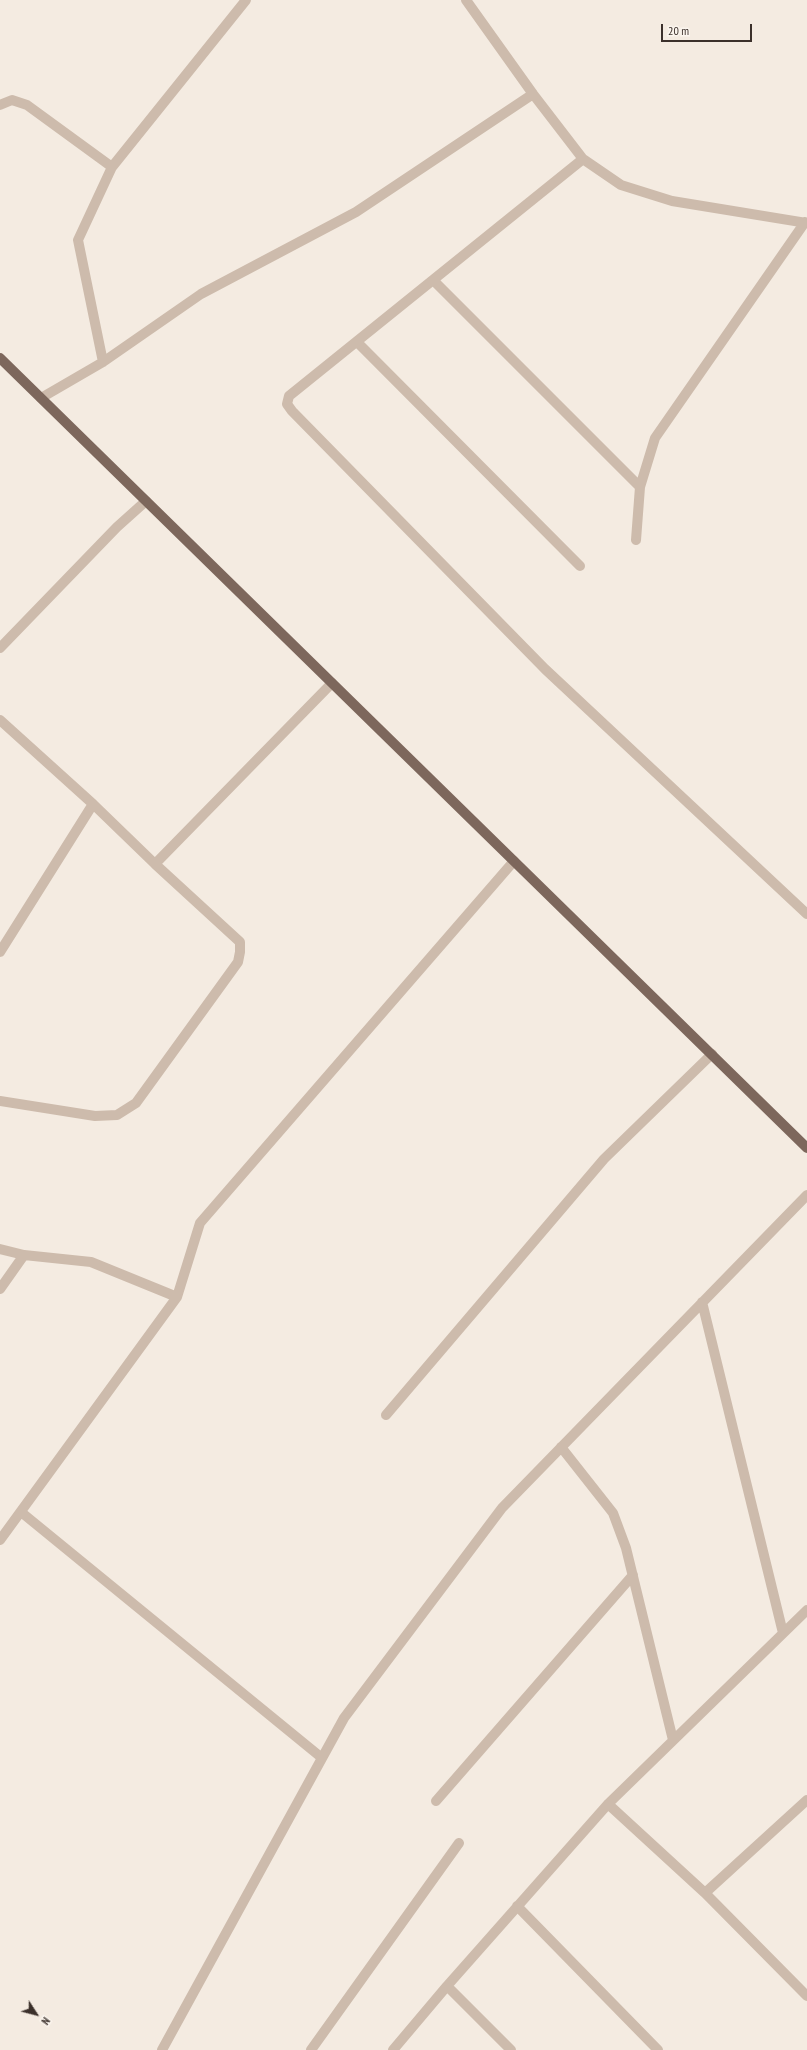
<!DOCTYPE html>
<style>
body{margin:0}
#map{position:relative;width:807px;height:2050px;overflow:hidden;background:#f4ebe1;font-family:"PT Sans Narrow",sans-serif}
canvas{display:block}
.north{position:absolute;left:16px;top:1994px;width:40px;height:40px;-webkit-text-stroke:3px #fbf5ee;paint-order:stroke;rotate:126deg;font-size:11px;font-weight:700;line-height:16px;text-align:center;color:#3b302b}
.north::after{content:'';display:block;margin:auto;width:14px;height:18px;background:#3b302b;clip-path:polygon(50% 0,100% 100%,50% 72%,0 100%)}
.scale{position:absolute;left:661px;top:24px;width:91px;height:18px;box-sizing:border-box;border:2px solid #3b302b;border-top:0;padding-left:5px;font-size:12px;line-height:14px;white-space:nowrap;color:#3b302b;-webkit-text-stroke:3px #fbf5ee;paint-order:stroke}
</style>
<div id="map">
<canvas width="807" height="2050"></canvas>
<div class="north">N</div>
<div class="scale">20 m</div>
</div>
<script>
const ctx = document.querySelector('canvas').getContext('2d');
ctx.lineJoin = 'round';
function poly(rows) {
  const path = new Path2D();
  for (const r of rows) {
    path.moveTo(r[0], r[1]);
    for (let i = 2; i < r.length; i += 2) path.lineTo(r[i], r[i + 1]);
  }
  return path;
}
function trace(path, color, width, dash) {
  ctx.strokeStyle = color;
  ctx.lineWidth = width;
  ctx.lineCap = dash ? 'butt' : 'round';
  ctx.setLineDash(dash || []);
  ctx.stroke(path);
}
trace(poly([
 [466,0,533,94,583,159,621,185,672,201,807,223],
 [0,105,12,100,27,105,112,167],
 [583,159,289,396,287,404,292,411,545,669,807,914],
 [433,280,640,487],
 [357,342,580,566],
 [103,362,78,240,112,167,246,0],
 [41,398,103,362,201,294,356,212,533,94],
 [636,540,640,487,655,438,805,222],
 [0,648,117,527,146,501],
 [0,720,93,804,155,864],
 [0,952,93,804],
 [0,1101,95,1116,117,1115,136,1103,238,962,240,952,240,942,155,864,332,683],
 [0,1249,24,1255,91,1262,177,1297],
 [0,1289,24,1255],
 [702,1302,783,1633],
 [386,1415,604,1159,712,1054],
 [561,1447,613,1513,626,1548,673,1740],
 [21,1512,322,1758],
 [0,1540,177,1297,200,1223,514,861],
 [436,1801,633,1575],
 [608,1804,705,1893,807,1996],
 [705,1893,807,1800],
 [517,1906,658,2050],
 [447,1986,511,2050],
 [162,2050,344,1718,502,1508,807,1195],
 [311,2050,459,1843],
 [393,2050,447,1986,608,1804,807,1610]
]), '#cdbbac', 10);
trace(poly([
 [0,358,807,1148]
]), '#7d675c', 10);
</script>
